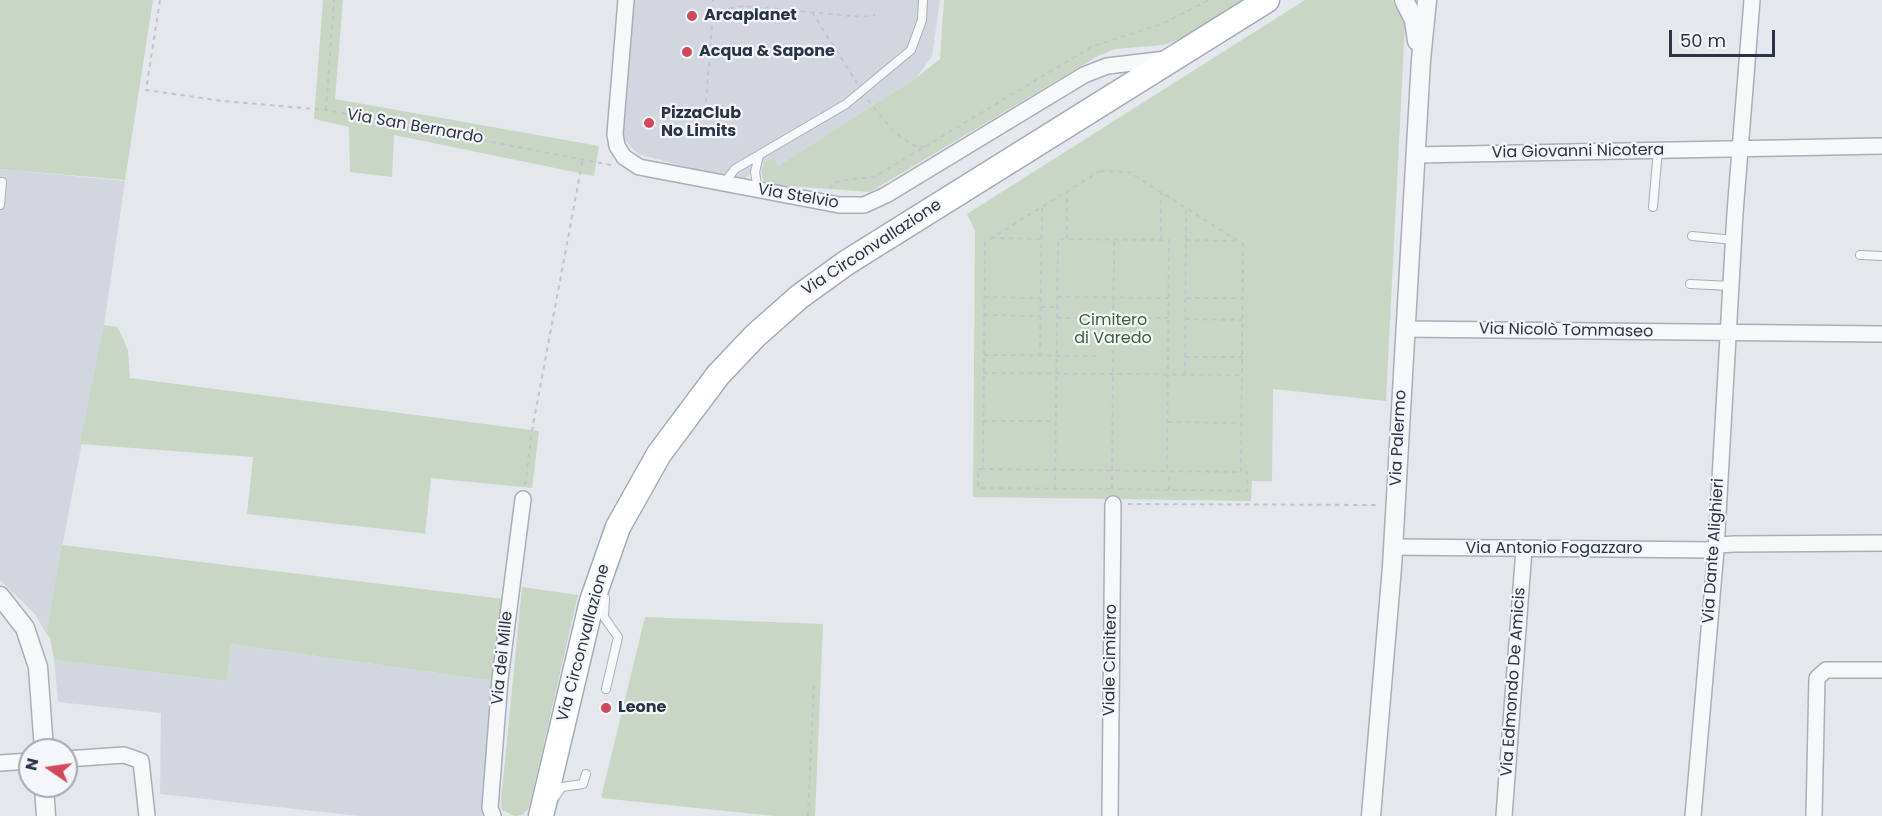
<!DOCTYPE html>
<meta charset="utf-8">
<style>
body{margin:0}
#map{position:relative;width:1882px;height:816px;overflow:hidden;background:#e4e7ec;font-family:Poppins,sans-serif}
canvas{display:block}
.north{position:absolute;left:18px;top:738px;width:60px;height:60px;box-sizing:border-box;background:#f4f6f9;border:2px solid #a4a8b1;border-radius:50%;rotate:283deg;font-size:16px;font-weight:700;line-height:24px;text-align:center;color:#2b3445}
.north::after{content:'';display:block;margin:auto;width:21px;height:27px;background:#d1495b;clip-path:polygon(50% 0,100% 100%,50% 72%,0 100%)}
.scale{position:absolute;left:1669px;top:30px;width:106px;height:27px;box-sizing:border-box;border:3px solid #2b3445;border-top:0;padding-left:8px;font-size:18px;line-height:21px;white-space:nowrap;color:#2b3445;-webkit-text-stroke:4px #f4f6f9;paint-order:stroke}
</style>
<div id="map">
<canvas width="1882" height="816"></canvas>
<div class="north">N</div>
<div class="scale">50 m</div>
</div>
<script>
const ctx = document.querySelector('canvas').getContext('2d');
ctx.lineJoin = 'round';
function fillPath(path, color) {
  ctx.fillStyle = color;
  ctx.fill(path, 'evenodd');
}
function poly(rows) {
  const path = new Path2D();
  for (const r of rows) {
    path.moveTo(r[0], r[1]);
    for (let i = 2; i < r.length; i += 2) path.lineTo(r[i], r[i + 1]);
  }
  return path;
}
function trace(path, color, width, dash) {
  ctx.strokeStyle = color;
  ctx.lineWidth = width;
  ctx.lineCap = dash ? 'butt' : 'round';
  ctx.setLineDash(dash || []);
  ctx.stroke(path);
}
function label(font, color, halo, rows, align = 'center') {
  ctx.font = font + ' Poppins,sans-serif';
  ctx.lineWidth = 4.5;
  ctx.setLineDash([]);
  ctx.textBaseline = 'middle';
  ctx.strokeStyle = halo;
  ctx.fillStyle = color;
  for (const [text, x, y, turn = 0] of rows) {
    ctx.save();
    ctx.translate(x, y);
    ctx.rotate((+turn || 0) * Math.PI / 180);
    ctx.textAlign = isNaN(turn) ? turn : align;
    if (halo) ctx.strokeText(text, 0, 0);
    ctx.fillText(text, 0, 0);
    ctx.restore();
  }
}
fillPath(poly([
 [631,0,940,0,932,56,916,78,778,166,772,157,745,178,716,175,638,154,623,138],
 [0,169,125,181,104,325,46,633,35,614,0,580],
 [231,644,495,681,482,816,359,816,160,794,161,713,58,702,54,660,227,681]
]), '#d2d6de');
fillPath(poly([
 [0,0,153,0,125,180,0,169],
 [323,0,343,0,335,99,599,146,594,176,394,135,392,177,350,172,349,127,314,119],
 [944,0,1256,0,1212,26,1164,45,1115,49,1098,56,870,192,764,184,761,170,764,163,773,157,778,166,916,78,940,59],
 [1305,0,1392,0,1405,24,1386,401,1273,389,1272,481,1252,481,1251,501,973,497,975,231,967,214],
 [104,325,117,327,120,332,128,350,130,378,539,431,532,488,431,478,425,533,429,534,247,514,253,457,80,444],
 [62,545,504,599,495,681,231,644,227,681,54,660,50,638,46,633],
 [522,587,578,595,529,808,522,815,515,816,502,810,501,802],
 [645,617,823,624,815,816,774,816,601,798]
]), '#c9d6c5');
const service = poly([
 [0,182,2,182,0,205],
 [724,183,735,169,846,104,911,50,922,20,923,0],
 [758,190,755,172,759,155],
 [1653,207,1658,150],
 [1692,236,1734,240],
 [1860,255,1882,256],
 [1690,284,1731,286],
 [605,598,604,617,618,637,606,689],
 [555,797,562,787,583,784,586,774]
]);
const minor = poly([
 [626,0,615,134,617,146,624,157,639,167,839,205,864,205,886,195,1084,75,1107,66,1166,59],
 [1415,155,1882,146],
 [1404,329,1882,334],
 [1393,547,1716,550],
 [1716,550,1720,545,1734,544,1882,543],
 [66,759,124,755,141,761,147,816],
 [0,763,30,761],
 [493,816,490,808,500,679,523,499],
 [1110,816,1113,504],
 [1504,816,1524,549],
 [1693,816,1716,550,1735,213,1752,0],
 [1814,816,1817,678,1826,670,1882,670]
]);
const tertiary = poly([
 [1404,0,1414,20,1417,41],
 [0,596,25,628,38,667,44,750],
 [44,786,46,816],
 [1371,816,1392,567,1421,60,1427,0]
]);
const primary = poly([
 [541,816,592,601,618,527,659,454,718,375,755,336,799,297,846,263,1267,0]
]);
trace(service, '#a9aeb7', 10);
trace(minor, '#a9aeb7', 18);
trace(tertiary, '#a9aeb7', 21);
trace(primary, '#a3abb8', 27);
trace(poly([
 [160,0,146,90,223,101,326,110,611,165],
 [713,11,713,0],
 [812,12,857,83],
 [868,100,894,132,915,146,927,147],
 [706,102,713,11,743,6,863,17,875,15],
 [326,110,334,0],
 [1100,171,1129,172,1243,244,1241,472,983,469,985,242,1100,171],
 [830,189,833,183,844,180,874,177,1093,46,1162,24,1209,0],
 [991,238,1042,239],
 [1067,239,1067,191],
 [1161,240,1161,192],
 [1186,240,1237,241],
 [984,297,1041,298],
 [1057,297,1169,298],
 [1186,298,1242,298],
 [1041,307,1056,307],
 [984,315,1041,316],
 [1057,318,1168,318],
 [1185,319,1242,320],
 [984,355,1098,356],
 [1040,356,1042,208],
 [1185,357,1242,357],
 [983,373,1242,375],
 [1185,375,1186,210],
 [983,421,1055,421],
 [1168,422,1242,423],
 [983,469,978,469,978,488,1110,489],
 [525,485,533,425,583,158],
 [1055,489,1058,239,1169,240,1167,470],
 [1112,489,1114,240],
 [1119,489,1247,491,1247,472,1241,472],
 [1169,490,1169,472],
 [1128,504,1380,505],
 [808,816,814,681]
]), '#c2c5cb', 2, [4.5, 4.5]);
trace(service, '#f7f8fa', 8);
trace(minor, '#f7f8fa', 15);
trace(tertiary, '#f7f8fa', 18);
trace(primary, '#fff', 24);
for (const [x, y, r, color] of [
 [692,16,6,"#d1495b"],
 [687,52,6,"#d1495b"],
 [649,123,6,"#d1495b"],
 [606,708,6,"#d1495b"]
]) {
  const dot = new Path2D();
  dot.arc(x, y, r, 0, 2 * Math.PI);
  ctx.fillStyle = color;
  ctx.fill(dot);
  trace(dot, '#f4f6f9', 2);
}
label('bold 16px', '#2b3445', '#f4f6f9', [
 ["Arcaplanet",704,16],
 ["Acqua & Sapone",699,52],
 ["PizzaClub",661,114],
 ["No Limits",661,132],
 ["Leone",618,708]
], 'left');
label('16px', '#2b3445', '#f4f6f9', [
 ["Via San Bernardo",415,127,10],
 ["Via Giovanni Nicotera",1578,152,-1],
 ["Via Stelvio",798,197,10],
 ["Via Circonvallazione",872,248,-33],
 ["Via Nicolò Tommaseo",1566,331,1],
 ["Via Palermo",1399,438,-87],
 ["Via Antonio Fogazzaro",1554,549],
 ["Via Dante Alighieri",1714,551,-86],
 ["Via Circonvallazione",584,643,-75],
 ["Via dei Mille",503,658,-84],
 ["Viale Cimitero",1111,660,-89],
 ["Via Edmondo De Amicis",1514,682,-86]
]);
label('16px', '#3f6138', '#f4f6f9', [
 ["Cimitero",1113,321],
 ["di Varedo",1113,339]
]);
</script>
